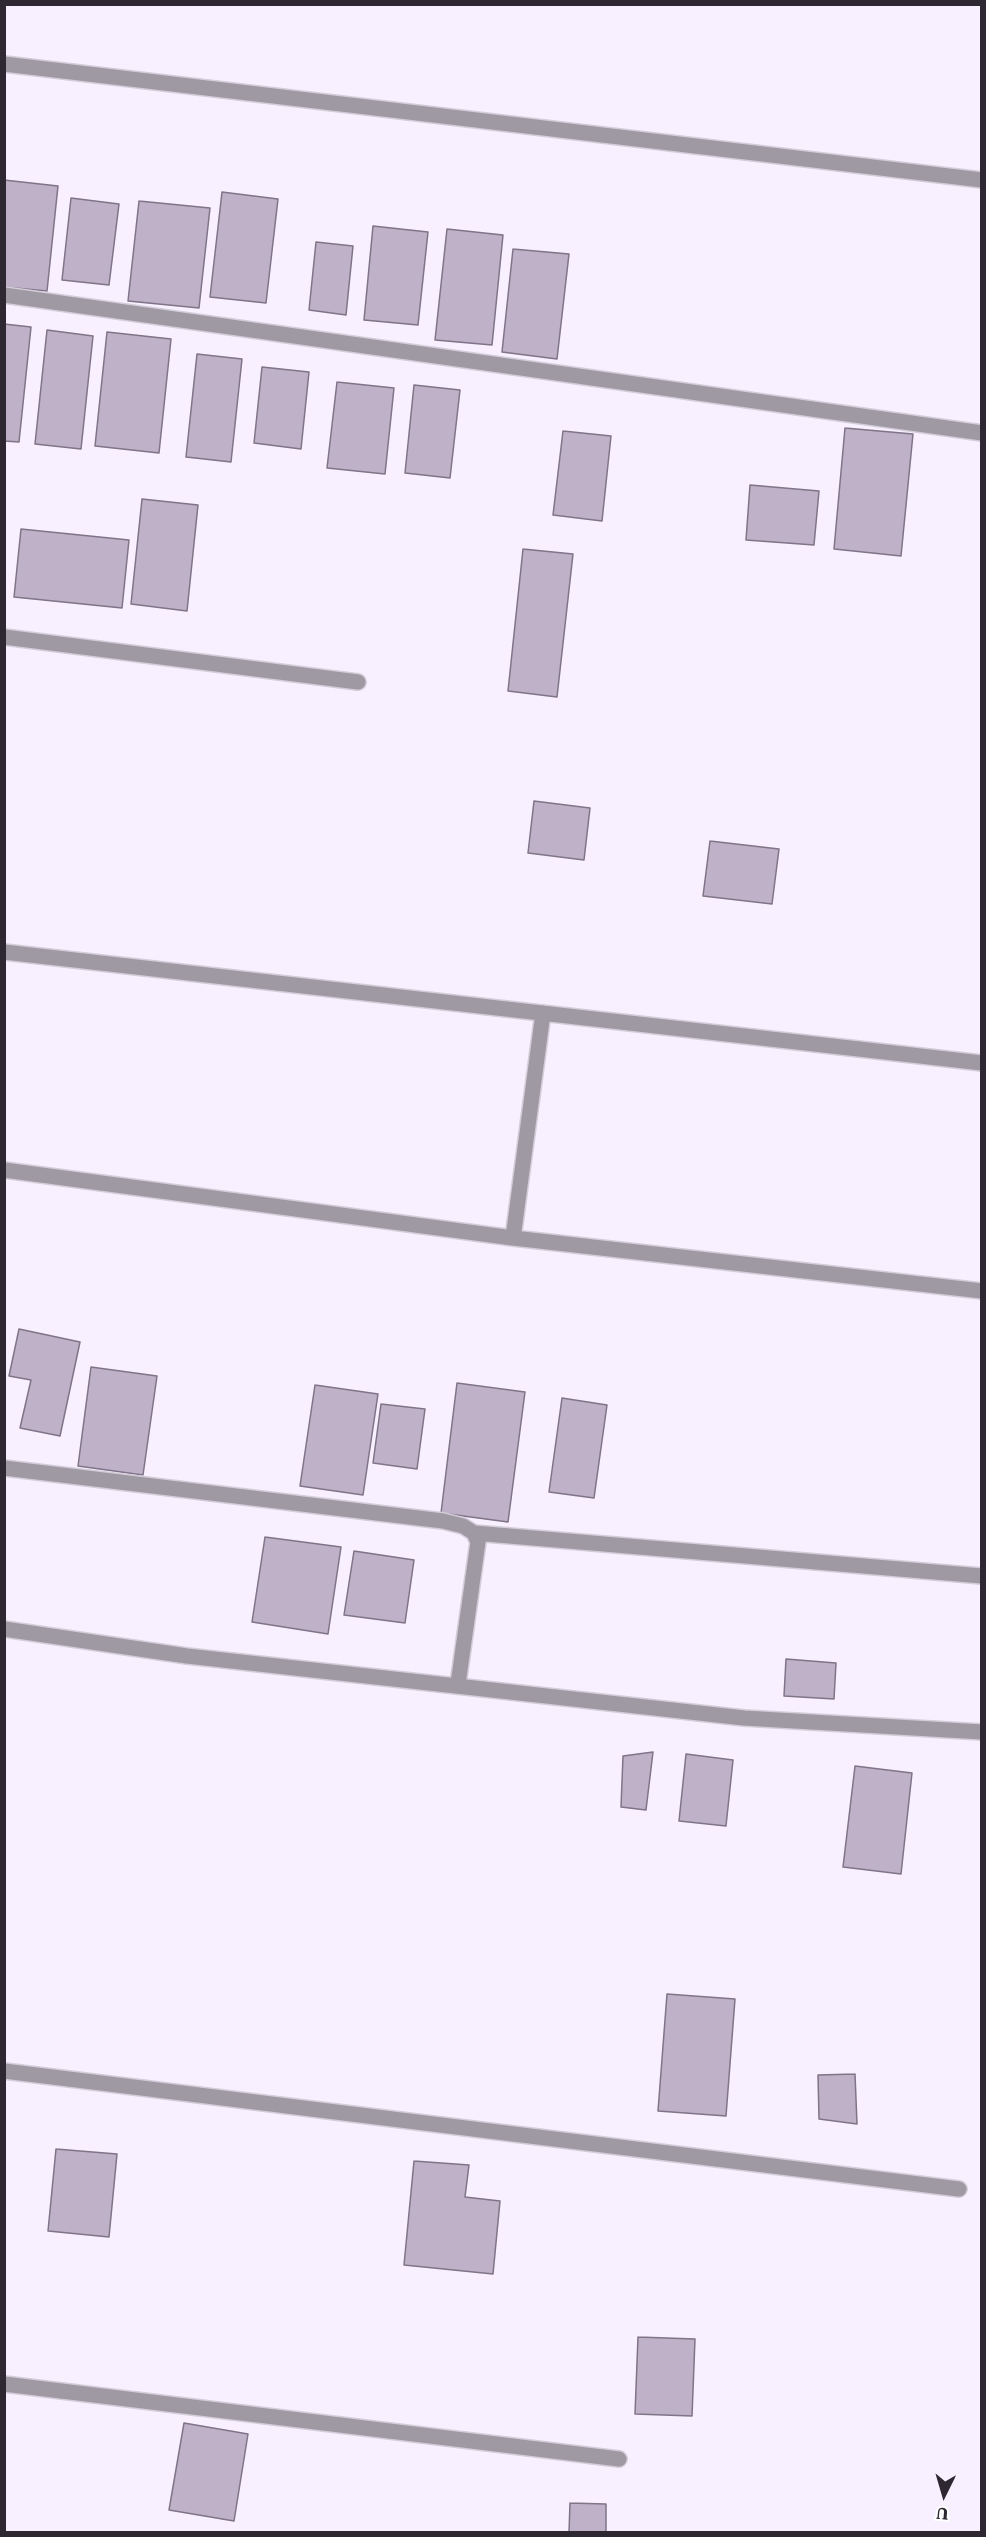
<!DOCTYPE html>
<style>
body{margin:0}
#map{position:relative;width:986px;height:2537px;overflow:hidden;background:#f8f0fe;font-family:"Roboto Serif",serif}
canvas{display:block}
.frame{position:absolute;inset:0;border:6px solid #2d2831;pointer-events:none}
.north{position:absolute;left:914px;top:2465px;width:60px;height:60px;-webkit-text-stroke:4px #fff;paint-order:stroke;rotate:185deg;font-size:16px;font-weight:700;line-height:24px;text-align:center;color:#2d2831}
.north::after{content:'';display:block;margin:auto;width:21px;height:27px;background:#2d2831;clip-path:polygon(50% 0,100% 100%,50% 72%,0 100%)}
</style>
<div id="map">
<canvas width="986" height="2537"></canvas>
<div class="frame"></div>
<div class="north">U</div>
</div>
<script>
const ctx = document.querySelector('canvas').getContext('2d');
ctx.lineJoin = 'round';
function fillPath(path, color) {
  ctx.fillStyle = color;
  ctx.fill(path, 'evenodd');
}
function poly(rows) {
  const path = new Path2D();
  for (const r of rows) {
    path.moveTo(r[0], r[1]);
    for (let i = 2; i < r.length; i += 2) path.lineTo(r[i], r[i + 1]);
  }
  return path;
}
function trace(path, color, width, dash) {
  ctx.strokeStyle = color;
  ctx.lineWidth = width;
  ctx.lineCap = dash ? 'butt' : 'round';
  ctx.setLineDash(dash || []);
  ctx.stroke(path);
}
const building = poly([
 [4,180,58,186,47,291,4,287,4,180],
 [222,192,278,199,266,303,210,297,222,192],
 [71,198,119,204,109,285,62,280,71,198],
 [139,201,210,208,199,308,128,301,139,201],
 [373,226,428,232,418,325,364,320,373,226],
 [447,229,503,235,492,345,435,340,447,229],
 [316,242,353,246,346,315,309,310,316,242],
 [513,249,569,254,557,359,502,352,513,249],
 [4,324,31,327,19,442,4,441,4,324],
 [47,330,93,336,81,449,35,444,47,330],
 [107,332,171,339,159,453,95,446,107,332],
 [197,354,242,359,231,462,186,457,197,354],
 [262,367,309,372,301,449,254,443,262,367],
 [337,382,394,388,385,474,327,468,337,382],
 [414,385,460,390,450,478,405,473,414,385],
 [845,428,913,434,901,556,834,549,845,428],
 [563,431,611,436,602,521,553,515,563,431],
 [750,485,819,491,814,545,746,540,750,485],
 [142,499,198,505,187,611,131,604,142,499],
 [21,529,129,540,122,608,14,597,21,529],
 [523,549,573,554,557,697,508,691,523,549],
 [534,801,590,808,584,860,528,853,534,801],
 [710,841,779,849,772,904,703,896,710,841],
 [19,1329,80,1342,60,1436,20,1428,31,1380,9,1376,19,1329],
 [91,1367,157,1376,143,1475,78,1466,91,1367],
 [457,1383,525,1392,508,1522,441,1513,457,1383],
 [315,1385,378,1394,363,1495,300,1486,315,1385],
 [562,1398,607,1405,594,1498,549,1492,562,1398],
 [381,1404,425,1409,417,1469,373,1463,381,1404],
 [265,1537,341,1547,328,1634,252,1622,265,1537],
 [354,1551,414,1560,405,1623,344,1615,354,1551],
 [786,1659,836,1663,834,1699,784,1696,786,1659],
 [653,1752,646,1810,621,1807,623,1756,653,1752],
 [686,1754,733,1760,726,1826,679,1821,686,1754],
 [855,1766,912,1773,901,1874,843,1867,855,1766],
 [667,1994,735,1999,726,2116,658,2111,667,1994],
 [855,2074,857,2124,819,2119,818,2075,855,2074],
 [56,2149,117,2154,109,2237,48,2231,56,2149],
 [414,2161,469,2165,465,2197,500,2201,493,2274,404,2265,414,2161],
 [638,2337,695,2339,692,2416,635,2414,638,2337],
 [184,2423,248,2434,234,2521,169,2510,184,2423],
 [570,2503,606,2504,606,2532,569,2532,570,2503]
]);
fillPath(building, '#beb1c8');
trace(building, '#7f7488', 1.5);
const minor = poly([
 [4,64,982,180],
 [4,295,982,433],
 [4,637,358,682],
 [4,952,982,1063],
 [4,1170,513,1238,982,1291],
 [513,1238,543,1013],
 [4,1468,443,1521,463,1526,474,1533,478,1542,458,1684],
 [474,1533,982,1576],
 [4,1629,187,1656,744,1718,982,1732],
 [4,2071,959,2189],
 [4,2384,619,2459]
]);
trace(minor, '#d3ccd9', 18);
trace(minor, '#9f99a3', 15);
</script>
